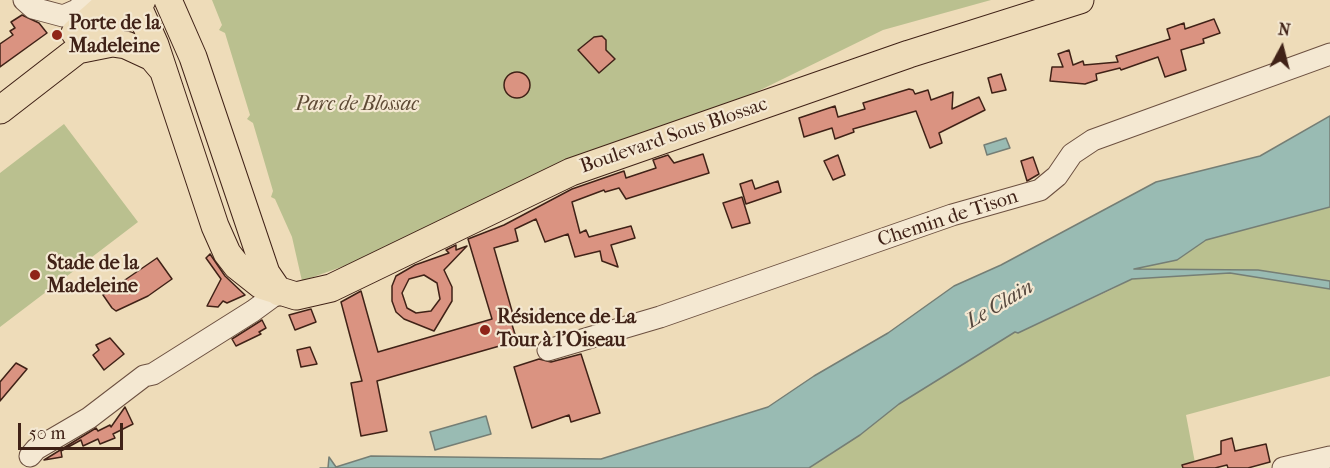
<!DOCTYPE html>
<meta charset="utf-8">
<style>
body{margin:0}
#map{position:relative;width:1330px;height:468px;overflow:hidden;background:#eedcb9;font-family:"IM FELL French Canon",serif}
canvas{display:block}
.north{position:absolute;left:1252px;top:18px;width:60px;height:60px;-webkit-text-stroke:4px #f4e8d2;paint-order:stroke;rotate:7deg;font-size:16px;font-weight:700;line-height:24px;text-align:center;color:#402217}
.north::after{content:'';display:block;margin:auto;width:21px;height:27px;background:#402217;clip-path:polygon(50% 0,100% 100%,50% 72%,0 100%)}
.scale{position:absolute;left:18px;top:423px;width:105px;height:27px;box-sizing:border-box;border:3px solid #402217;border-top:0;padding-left:8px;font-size:18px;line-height:21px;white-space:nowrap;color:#402217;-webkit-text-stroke:4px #f4e8d2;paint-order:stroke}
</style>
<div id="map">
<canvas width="1330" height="468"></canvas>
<div class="north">N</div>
<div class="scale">50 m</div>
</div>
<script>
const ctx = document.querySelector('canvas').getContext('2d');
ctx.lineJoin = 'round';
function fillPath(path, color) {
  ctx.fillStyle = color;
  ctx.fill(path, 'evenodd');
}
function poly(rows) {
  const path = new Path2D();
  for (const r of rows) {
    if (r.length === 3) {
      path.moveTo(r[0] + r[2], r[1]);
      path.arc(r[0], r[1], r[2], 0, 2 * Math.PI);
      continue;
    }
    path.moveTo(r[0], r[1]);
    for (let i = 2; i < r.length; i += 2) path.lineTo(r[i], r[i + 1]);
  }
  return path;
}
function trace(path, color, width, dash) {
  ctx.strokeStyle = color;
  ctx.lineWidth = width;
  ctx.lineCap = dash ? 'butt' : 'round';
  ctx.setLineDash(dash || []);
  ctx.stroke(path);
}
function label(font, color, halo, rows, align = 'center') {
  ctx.font = font + ' "IM FELL French Canon",serif';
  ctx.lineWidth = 4.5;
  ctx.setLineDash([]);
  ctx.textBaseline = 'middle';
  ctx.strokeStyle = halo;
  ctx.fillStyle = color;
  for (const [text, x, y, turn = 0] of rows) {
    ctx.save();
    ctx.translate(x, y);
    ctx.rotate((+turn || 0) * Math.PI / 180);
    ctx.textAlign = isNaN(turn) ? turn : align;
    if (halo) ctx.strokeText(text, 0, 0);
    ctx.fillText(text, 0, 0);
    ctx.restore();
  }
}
fillPath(poly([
 [212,0,991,0,883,30,742,99,400,246,302,281,292,237,275,199,271,197,273,191,253,123,247,119,250,115,225,33,219,30,222,25],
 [64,124,138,222,0,327,0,173],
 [1330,207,1330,376,1186,415,1196,468,809,468,860,435,899,404,1015,332,1018,333,1113,289,1132,279,1135,268,1177,260,1206,240]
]), '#bac08f');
const water = poly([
 [1330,116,1330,207,1206,240,1177,260,1134,269,1258,270,1330,281,1330,289,1230,273,1132,279,1018,333,1015,332,899,404,860,435,809,468,320,468,328,468,329,457,336,467,371,456,601,459,768,407,814,376,888,333,954,286,1001,265,1156,182,1260,156,1330,116],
 [1006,138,1010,148,987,155,984,145,1006,138],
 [486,416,491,434,435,450,430,432,486,416]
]);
fillPath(water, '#99bbb3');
trace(water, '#757e75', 1.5);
const building = poly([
 [22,15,39,23,47,33,0,67,0,44,13,35,10,31,15,28,11,22,22,15],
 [1214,19,1220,33,1203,39,1204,43,1181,50,1186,70,1165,77,1158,57,1121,70,1120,68,1096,74,1097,80,1085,84,1050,81,1052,67,1063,67,1058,54,1069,50,1073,65,1083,61,1084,65,1118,62,1116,56,1170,39,1167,29,1184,23,1185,29,1214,19],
 [602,36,606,40,606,50,615,59,599,73,578,50,594,37,602,36],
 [517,85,13],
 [1001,74,1006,90,992,93,988,78,1001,74],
 [909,89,913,90,915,94,928,90,931,100,953,92,952,109,979,97,985,110,939,133,942,143,930,148,916,111,853,129,854,132,835,139,832,128,804,137,799,118,835,106,838,117,865,109,863,103,909,89],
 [703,154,709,173,626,199,619,188,605,192,604,190,572,202,580,233,586,230,589,237,631,226,635,238,611,245,618,267,602,261,600,251,575,257,568,234,545,242,536,219,515,229,518,241,494,248,514,318,510,318,517,341,377,381,387,431,361,436,351,383,362,381,341,302,361,291,378,352,492,319,468,239,504,225,572,189,624,171,626,178,656,168,653,160,668,155,674,163,703,154],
 [838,155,845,175,833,180,824,161,838,155],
 [1033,157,1039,174,1027,181,1021,161,1033,157],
 [752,180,755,189,778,181,781,192,746,204,740,184,752,180],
 [742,197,750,223,732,228,723,203,742,197],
 [456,245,456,250,467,246,444,270,452,287,452,301,434,331,404,319,396,312,392,301,392,286,396,276,415,265,449,253,446,250,456,245],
 [424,275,437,283,440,299,431,311,416,313,407,308,402,293,409,279,424,275],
 [210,254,225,276,245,295,227,303,223,301,218,307,207,306,221,279,206,258,210,254],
 [157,258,172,279,148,296,116,311,112,308,103,295,157,258],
 [311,309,316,322,295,330,289,315,311,309],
 [262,320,266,328,259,332,261,334,236,346,232,339,262,320],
 [110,338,124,354,104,370,93,355,99,350,96,345,110,338],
 [310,347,317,364,301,367,297,350,310,347],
 [581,354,600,413,571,422,569,415,532,428,514,367,539,359,551,362,581,354],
 [16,363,27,369,0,401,0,382,16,363],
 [125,407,133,424,113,434,115,438,100,444,98,439,83,446,81,440,61,451,62,457,44,460,96,428,98,431,110,425,111,427,125,407],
 [1232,438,1235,451,1266,444,1270,462,1248,468,1228,468,1227,465,1215,468,1183,468,1182,465,1221,454,1221,441,1232,438]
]);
fillPath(building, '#da9381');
trace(building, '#402217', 1.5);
const minor = poly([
 [24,0,33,8,63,16,77,10,86,0],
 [548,350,660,317,952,215,1040,190,1057,176,1072,154,1093,140,1330,54],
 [30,456,36,449,89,418,144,376,153,374,253,311,279,292],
 [1283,468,1330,457]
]);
const major = poly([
 [135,0,155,45,215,226,227,253,237,266,261,285,296,296,331,288,571,172,909,54,1080,0],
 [168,0,193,57,266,273,279,292],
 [75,33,112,0],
 [82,49,112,43,126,45,152,57,163,70],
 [0,110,142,0]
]);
trace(minor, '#6c5040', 23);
trace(major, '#402217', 29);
trace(minor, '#f4e8d2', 21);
trace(major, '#eedcb9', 27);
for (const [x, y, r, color] of [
 [57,35,6,"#8f2418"],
 [35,275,6,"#8f2418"],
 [485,330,6,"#8f2418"]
]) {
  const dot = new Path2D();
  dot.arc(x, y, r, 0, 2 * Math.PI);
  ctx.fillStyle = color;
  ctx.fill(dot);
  trace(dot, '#f4e8d2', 2);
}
label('bold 20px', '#402217', '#f4e8d2', [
 ["Porte de la",69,24],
 ["Madeleine",69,47],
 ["Stade de la",47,264],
 ["Madeleine",47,287],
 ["Résidence de La",497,318],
 ["Tour à l'Oiseau",497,341]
], 'left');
label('italic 20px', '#5e4a35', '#f4e8d2', [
 ["Parc de Blossac",357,105]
]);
label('20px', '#402217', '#f4e8d2', [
 ["Boulevard Sous Blossac",674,136,-19],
 ["Chemin de Tison",948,219,-18]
]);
label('italic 21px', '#56483e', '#f4e8d2', [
 ["Le Clain",1000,305,-31]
]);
</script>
